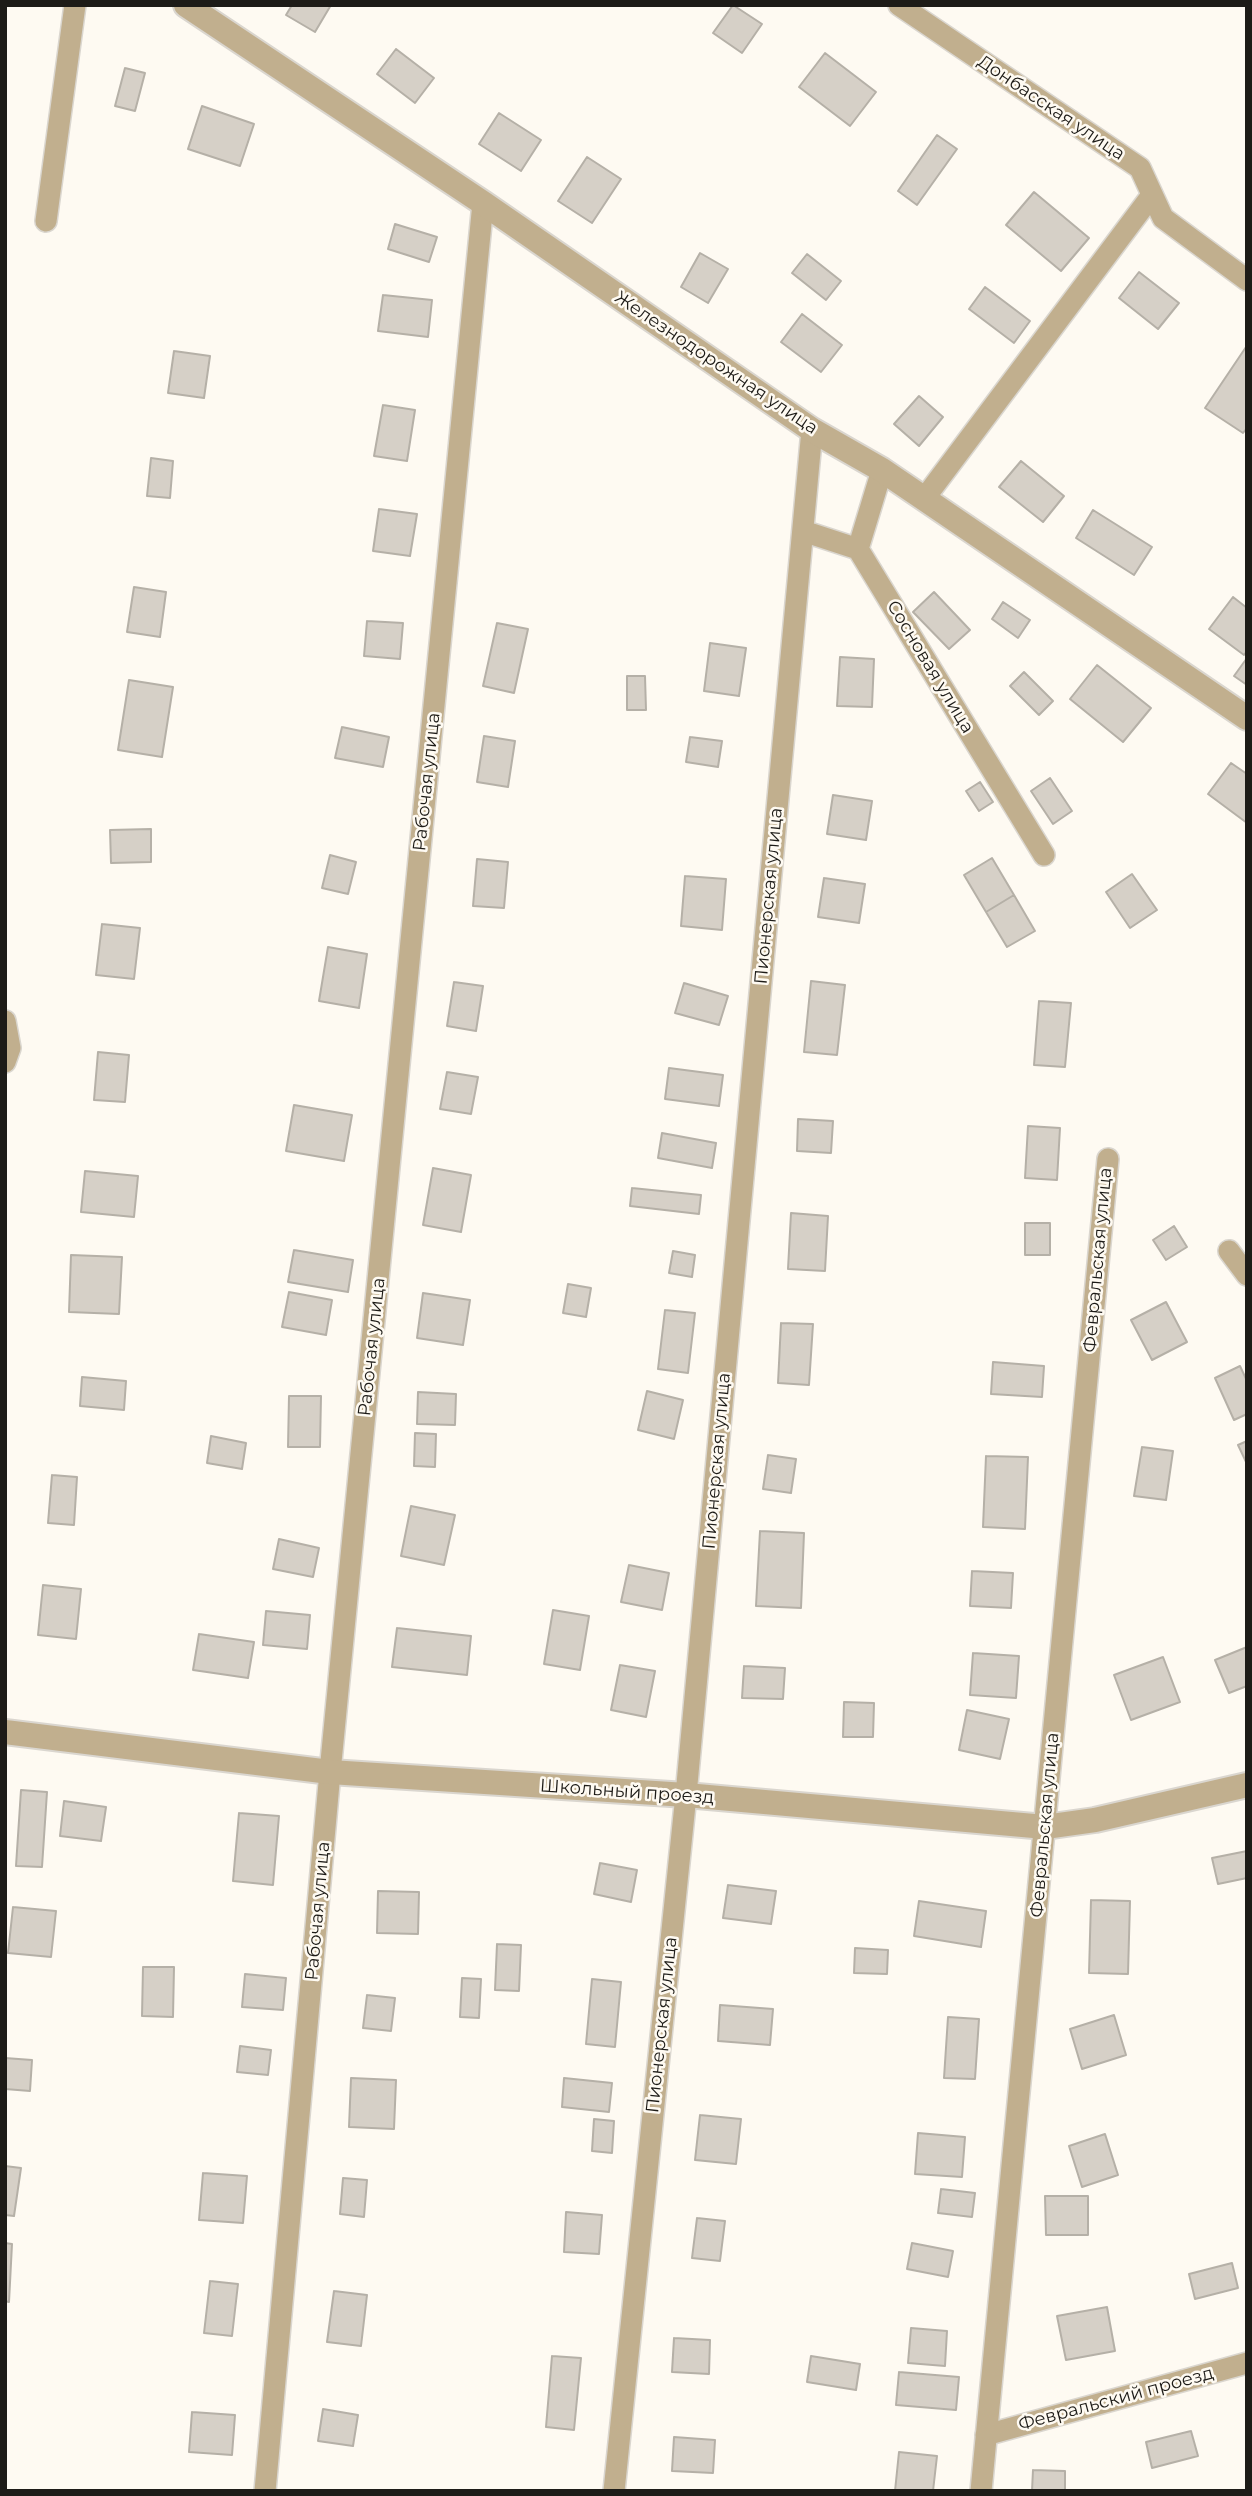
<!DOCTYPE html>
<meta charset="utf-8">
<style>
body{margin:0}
#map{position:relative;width:1252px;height:2496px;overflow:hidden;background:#fefaf2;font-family:Montserrat,sans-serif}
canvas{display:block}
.frame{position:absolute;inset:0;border:7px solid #1d1b17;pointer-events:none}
</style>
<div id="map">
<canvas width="1252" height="2496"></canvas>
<div class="frame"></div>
</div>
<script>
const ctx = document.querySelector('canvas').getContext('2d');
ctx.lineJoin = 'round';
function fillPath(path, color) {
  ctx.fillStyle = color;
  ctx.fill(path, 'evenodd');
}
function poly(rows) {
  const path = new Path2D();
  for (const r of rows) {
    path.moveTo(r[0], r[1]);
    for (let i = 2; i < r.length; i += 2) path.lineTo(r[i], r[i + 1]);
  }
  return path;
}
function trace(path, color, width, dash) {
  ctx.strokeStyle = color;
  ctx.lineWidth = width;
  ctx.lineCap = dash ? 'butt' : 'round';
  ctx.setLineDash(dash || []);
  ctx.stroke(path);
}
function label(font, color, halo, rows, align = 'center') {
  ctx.font = font + ' Montserrat,sans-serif';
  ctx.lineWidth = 5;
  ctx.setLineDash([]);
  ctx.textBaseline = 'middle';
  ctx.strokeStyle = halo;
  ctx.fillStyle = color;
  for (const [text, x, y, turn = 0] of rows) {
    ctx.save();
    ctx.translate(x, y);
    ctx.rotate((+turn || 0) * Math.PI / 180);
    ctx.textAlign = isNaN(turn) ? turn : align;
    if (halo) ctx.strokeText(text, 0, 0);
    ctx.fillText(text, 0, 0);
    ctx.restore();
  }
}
const building = poly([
 [292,5,331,5,315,32,286,15,292,5],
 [733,5,762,24,742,53,713,33,733,5],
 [396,49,434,78,415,103,377,74,396,49],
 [825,53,876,92,850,126,799,87,825,53],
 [125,68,145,73,135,111,115,106,125,68],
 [202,106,254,124,240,166,188,149,202,106],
 [499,113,541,140,521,171,479,144,499,113],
 [937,135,957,149,917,205,898,191,937,135],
 [587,157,621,179,592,223,558,201,587,157],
 [1034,192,1089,238,1061,271,1006,225,1034,192],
 [395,224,437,237,429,262,388,249,395,224],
 [700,253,728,269,708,303,681,287,700,253],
 [807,254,841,281,826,300,792,273,807,254],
 [1139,272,1179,303,1158,329,1119,298,1139,272],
 [985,287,1030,321,1014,343,969,309,985,287],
 [383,295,432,300,428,337,378,331,383,295],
 [802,314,842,345,821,372,781,342,802,314],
 [1246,347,1247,428,1243,433,1205,408,1246,347],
 [174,351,210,356,204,398,168,393,174,351],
 [919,396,943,417,919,446,894,424,919,396],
 [383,405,415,410,407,461,374,456,383,405],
 [151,458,173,461,170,498,147,496,151,458],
 [1021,461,1064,496,1043,522,999,487,1021,461],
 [379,509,417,514,410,556,373,551,379,509],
 [1093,510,1152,547,1134,575,1076,538,1093,510],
 [134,587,166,592,160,637,127,632,134,587],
 [934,592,970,630,949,649,913,612,934,592],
 [1233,597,1247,608,1247,651,1244,655,1209,629,1233,597],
 [1003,602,1030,620,1018,638,992,619,1003,602],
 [367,621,403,623,400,659,364,656,367,621],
 [497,623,528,629,514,693,483,686,497,623],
 [710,643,746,648,739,696,704,691,710,643],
 [840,657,874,659,872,707,837,706,840,657],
 [1247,658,1247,685,1234,676,1247,658],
 [1097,665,1151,708,1123,742,1070,699,1097,665],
 [1024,672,1053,701,1039,715,1010,686,1024,672],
 [627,676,645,676,646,710,627,710,627,676],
 [129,680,173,687,162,757,118,750,129,680],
 [342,727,389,737,383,767,335,758,342,727],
 [484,736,515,741,508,787,477,782,484,736],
 [690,737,722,741,718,767,686,762,690,737],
 [1231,763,1247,774,1247,823,1208,794,1231,763],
 [1050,778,1072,811,1053,824,1031,791,1050,778],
 [980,782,993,802,979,811,966,791,980,782],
 [833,795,872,801,866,840,827,834,833,795],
 [151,829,151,862,111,863,110,830,151,829],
 [330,855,356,862,348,894,322,888,330,855],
 [992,858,1014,895,986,912,964,875,992,858],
 [477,859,508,862,504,908,473,906,477,859],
 [1132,874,1157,910,1130,928,1106,892,1132,874],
 [685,876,726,879,722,930,681,926,685,876],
 [824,878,865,884,859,923,818,917,824,878],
 [1014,895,1035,931,1007,947,986,912,1014,895],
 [102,924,140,928,134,979,96,975,102,924],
 [328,947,367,954,359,1008,319,1001,328,947],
 [811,981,845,985,837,1055,804,1052,811,981],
 [454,982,483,986,476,1031,447,1026,454,982],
 [684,983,728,996,719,1025,675,1013,684,983],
 [1039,1001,1071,1003,1065,1067,1034,1065,1039,1001],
 [98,1052,129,1055,125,1102,94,1100,98,1052],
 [669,1068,723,1075,719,1106,665,1099,669,1068],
 [447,1072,478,1077,471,1114,440,1109,447,1072],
 [294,1105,352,1115,344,1161,286,1151,294,1105],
 [798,1119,833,1121,831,1153,797,1151,798,1119],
 [1028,1126,1060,1128,1057,1180,1025,1178,1028,1126],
 [662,1133,716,1143,712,1168,658,1158,662,1133],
 [433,1168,471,1175,461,1232,423,1225,433,1168],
 [85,1171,138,1176,134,1217,81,1212,85,1171],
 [632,1188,701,1195,699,1214,630,1206,632,1188],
 [791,1213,828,1216,825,1271,788,1269,791,1213],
 [1025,1223,1050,1223,1050,1255,1025,1255,1025,1223],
 [1174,1226,1187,1247,1166,1260,1153,1240,1174,1226],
 [294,1250,353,1260,348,1292,288,1282,294,1250],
 [673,1251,695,1255,692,1277,669,1273,673,1251],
 [71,1255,122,1257,119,1314,69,1312,71,1255],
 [568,1284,591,1288,586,1317,563,1313,568,1284],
 [289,1292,332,1300,326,1335,282,1327,289,1292],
 [423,1293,470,1300,463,1345,417,1338,423,1293],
 [1166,1302,1187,1342,1152,1360,1131,1320,1166,1302],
 [665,1310,695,1313,688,1373,658,1369,665,1310],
 [781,1323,813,1324,809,1385,778,1383,781,1323],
 [993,1362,1044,1366,1042,1397,991,1394,993,1362],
 [1240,1366,1247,1381,1247,1414,1234,1420,1215,1378,1240,1366],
 [82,1377,126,1381,124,1410,80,1406,82,1377],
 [647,1391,683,1400,674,1439,638,1430,647,1391],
 [418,1392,456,1394,455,1425,417,1424,418,1392],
 [289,1396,321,1396,320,1447,288,1447,289,1396],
 [415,1433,436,1434,435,1467,414,1466,415,1433],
 [211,1436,246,1443,242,1469,207,1463,211,1436],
 [1247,1441,1247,1464,1238,1445,1247,1441],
 [1142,1447,1173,1451,1166,1500,1134,1496,1142,1447],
 [768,1455,796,1459,791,1493,763,1489,768,1455],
 [986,1456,1028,1457,1025,1529,983,1527,986,1456],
 [52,1475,77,1477,74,1525,48,1523,52,1475],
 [411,1506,455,1515,444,1565,401,1556,411,1506],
 [760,1531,804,1533,801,1608,756,1606,760,1531],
 [279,1539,319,1548,313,1577,273,1569,279,1539],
 [629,1565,669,1573,662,1610,621,1602,629,1565],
 [972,1571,1013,1573,1011,1608,970,1606,972,1571],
 [43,1585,81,1589,76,1639,38,1635,43,1585],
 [553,1610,589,1616,580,1670,544,1664,553,1610],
 [266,1611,310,1615,307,1649,263,1645,266,1611],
 [397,1628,471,1636,467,1675,392,1667,397,1628],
 [199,1634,254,1642,248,1678,193,1670,199,1634],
 [1247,1647,1247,1686,1229,1693,1215,1660,1247,1647],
 [973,1653,1019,1656,1016,1698,970,1695,973,1653],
 [1163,1657,1180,1702,1131,1720,1114,1675,1163,1657],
 [620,1665,655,1671,646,1717,611,1710,620,1665],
 [744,1666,785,1668,783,1699,742,1698,744,1666],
 [844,1702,874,1703,873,1737,843,1737,844,1702],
 [967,1710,1009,1719,1000,1759,959,1750,967,1710],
 [21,1790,47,1792,42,1867,16,1866,21,1790],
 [64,1801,106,1807,101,1841,60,1836,64,1801],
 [239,1813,279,1816,273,1885,233,1881,239,1813],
 [1247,1851,1247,1878,1218,1884,1212,1858,1247,1851],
 [600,1863,637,1870,631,1902,594,1894,600,1863],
 [728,1885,776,1891,771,1924,723,1918,728,1885],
 [378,1891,419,1892,418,1934,377,1933,378,1891],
 [1091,1900,1130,1901,1128,1974,1089,1973,1091,1900],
 [919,1901,986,1911,981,1947,914,1936,919,1901],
 [13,1907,56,1911,51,1957,8,1953,13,1907],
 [497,1944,521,1945,519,1991,495,1990,497,1944],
 [855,1948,888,1950,887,1974,854,1973,855,1948],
 [143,1967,174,1967,173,2017,142,2016,143,1967],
 [245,1974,286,1978,283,2010,242,2007,245,1974],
 [462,1978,481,1979,479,2018,460,2017,462,1978],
 [592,1979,621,1982,615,2047,586,2044,592,1979],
 [367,1995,395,1998,391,2031,363,2028,367,1995],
 [720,2005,773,2009,770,2045,718,2041,720,2005],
 [1114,2015,1126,2055,1082,2069,1070,2029,1114,2015],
 [948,2017,979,2019,975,2079,944,2078,948,2017],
 [240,2046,271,2050,268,2075,237,2072,240,2046],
 [5,2058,32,2060,30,2091,5,2089,5,2058],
 [351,2078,396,2080,394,2129,349,2127,351,2078],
 [564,2078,612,2083,609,2112,562,2107,564,2078],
 [700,2115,741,2119,736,2164,695,2160,700,2115],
 [594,2119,614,2121,612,2153,592,2151,594,2119],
 [918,2133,965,2137,962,2177,915,2174,918,2133],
 [1105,2134,1118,2175,1082,2187,1069,2146,1105,2134],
 [5,2166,21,2168,14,2216,5,2215,5,2166],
 [203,2173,247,2176,243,2223,199,2220,203,2173],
 [343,2178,367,2180,364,2217,340,2214,343,2178],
 [941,2189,975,2193,972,2217,938,2213,941,2189],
 [1045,2196,1088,2196,1088,2235,1046,2235,1045,2196],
 [566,2212,602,2215,599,2254,564,2252,566,2212],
 [697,2218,725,2221,720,2261,692,2258,697,2218],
 [5,2243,12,2244,9,2302,5,2301,5,2243],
 [912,2243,953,2251,948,2277,907,2269,912,2243],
 [1232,2263,1238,2288,1195,2299,1189,2274,1232,2263],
 [210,2281,238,2284,232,2336,204,2333,210,2281],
 [334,2291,367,2295,361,2346,327,2342,334,2291],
 [1107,2307,1115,2351,1066,2360,1057,2316,1107,2307],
 [911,2328,947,2331,945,2366,908,2363,911,2328],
 [674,2338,710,2340,709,2374,672,2372,674,2338],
 [552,2356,581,2358,574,2430,546,2427,552,2356],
 [811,2356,860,2364,856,2390,807,2382,811,2356],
 [899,2372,959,2377,956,2410,896,2405,899,2372],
 [323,2409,358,2415,353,2446,318,2441,323,2409],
 [192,2412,235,2415,232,2455,189,2452,192,2412],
 [1191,2431,1198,2456,1152,2468,1146,2442,1191,2431],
 [674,2437,715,2440,713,2473,672,2471,674,2437],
 [899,2452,937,2456,933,2491,895,2491,899,2452],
 [1033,2470,1065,2471,1065,2491,1032,2491,1033,2470]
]);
fillPath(building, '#d6d0c7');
trace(building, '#b5b0a7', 2);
const minor = poly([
 [899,5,1140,168,1163,218,1247,280],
 [46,221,75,5],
 [882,470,858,549,1044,855],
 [924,499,1152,195],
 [803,531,858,549],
 [5,1021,10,1048,5,1062],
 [1229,1251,1247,1275],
 [986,2435,1247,2363],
 [265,2491,330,1772,483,203],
 [614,2491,686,1795,812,430],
 [981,2491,1108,1159]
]);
const tertiary = poly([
 [186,5,483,203,812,430,882,470,1247,718],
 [5,1732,330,1772,686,1795,1045,1827,1095,1820,1247,1785]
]);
trace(minor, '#dad6cf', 24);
trace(tertiary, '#dad6cf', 28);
trace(minor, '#c1af8e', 21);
trace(tertiary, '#c1af8e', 24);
label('18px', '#1d1b17', '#fefaf2', [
 ["Донбасская улица",1051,108,34],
 ["Железнодорожная улица",716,363,34],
 ["Сосновая улица",930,667,59],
 ["Рабочая улица",427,782,-84],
 ["Пионерская улица",769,896,-85],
 ["Февральская улица",1098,1260,-85],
 ["Рабочая улица",372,1347,-84],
 ["Пионерская улица",717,1461,-85],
 ["Школьный проезд",627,1792,4],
 ["Февральская улица",1045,1825,-85],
 ["Рабочая улица",318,1911,-85],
 ["Пионерская улица",662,2025,-84],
 ["Февральский проезд",1116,2399,-15]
]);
</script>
